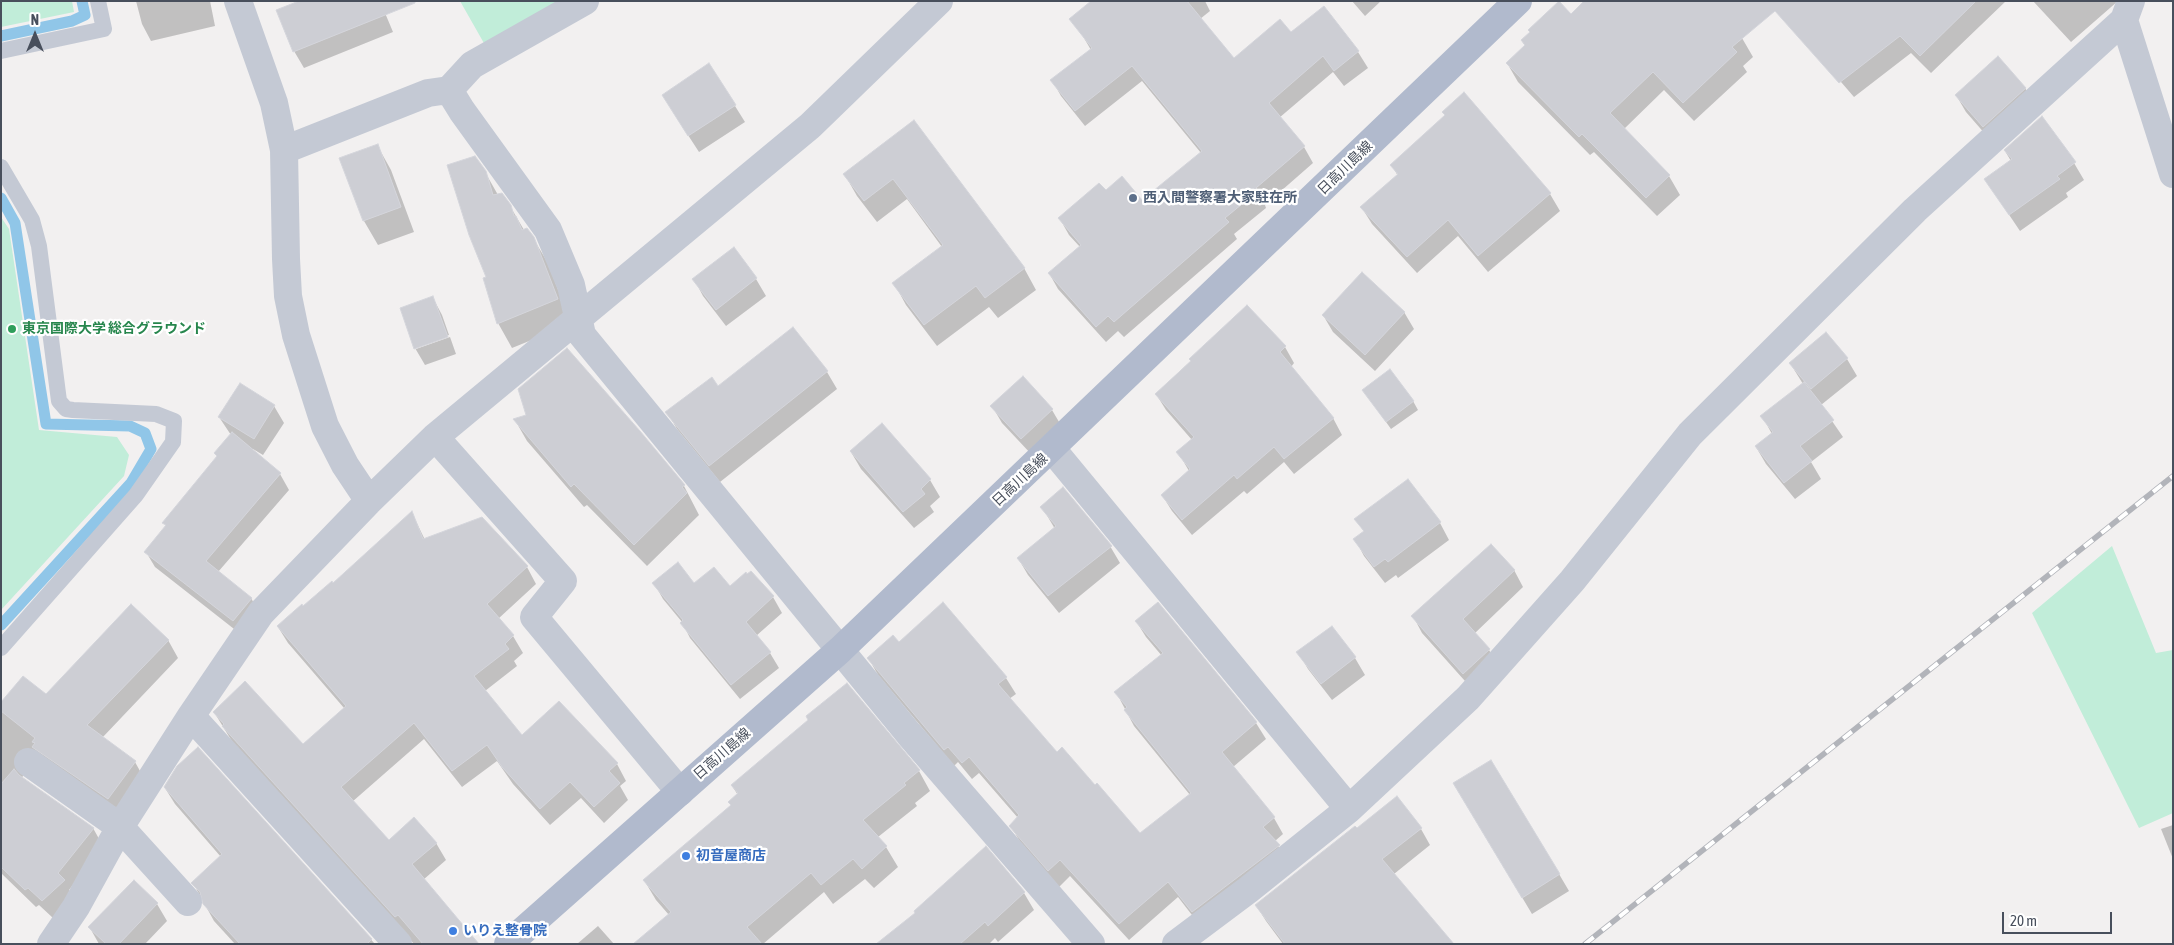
<!DOCTYPE html>
<meta charset="utf-8">
<style>
body{margin:0}
#map{position:relative;width:2174px;height:945px;overflow:hidden;background:#f2f0f0;font-family:"Asap Condensed",sans-serif}
canvas{display:block}
.frame{position:absolute;inset:0;border:2px solid #484f5c;pointer-events:none}
.north{position:absolute;left:10px;top:10px;width:50px;height:50px;-webkit-text-stroke:4px #fff;paint-order:stroke;rotate:0deg;font-size:14px;font-weight:700;line-height:20px;text-align:center;color:#484f5c}
.north::after{content:'';display:block;margin:auto;width:18px;height:22px;background:#484f5c;clip-path:polygon(50% 0,100% 100%,50% 72%,0 100%)}
.scale{position:absolute;left:2002px;top:912px;width:110px;height:22px;box-sizing:border-box;border:2px solid #484f5c;border-top:0;padding-left:6px;font-size:15px;line-height:18px;white-space:nowrap;color:#484f5c;-webkit-text-stroke:4px #fff;paint-order:stroke}
</style>
<div id="map">
<canvas width="2174" height="945"></canvas>
<div class="frame"></div>
<div class="north">N</div>
<div class="scale">20 m</div>
</div>
<script>
const ctx = document.querySelector('canvas').getContext('2d');
ctx.lineJoin = 'round';
function fillPath(path, color) {
  ctx.fillStyle = color;
  ctx.fill(path, 'evenodd');
}
function poly(rows) {
  const path = new Path2D();
  for (const r of rows) {
    path.moveTo(r[0], r[1]);
    for (let i = 2; i < r.length; i += 2) path.lineTo(r[i], r[i + 1]);
  }
  return path;
}
function trace(path, color, width, dash) {
  ctx.strokeStyle = color;
  ctx.lineWidth = width;
  ctx.lineCap = dash ? 'butt' : 'round';
  ctx.setLineDash(dash || []);
  ctx.stroke(path);
}
function label(font, color, halo, rows, align = 'center') {
  ctx.font = font + ' "Asap Condensed","Noto Sans JP",sans-serif';
  ctx.lineWidth = 4.5;
  ctx.setLineDash([]);
  ctx.textBaseline = 'middle';
  ctx.strokeStyle = halo;
  ctx.fillStyle = color;
  for (const [text, x, y, turn = 0] of rows) {
    ctx.save();
    ctx.translate(x, y);
    ctx.rotate((+turn || 0) * Math.PI / 180);
    ctx.textAlign = isNaN(turn) ? turn : align;
    if (halo) ctx.strokeText(text, 0, 0);
    ctx.fillText(text, 0, 0);
    ctx.restore();
  }
}
fillPath(poly([
 [1,1,72,1,74,12,1,27],
 [460,1,560,1,485,45],
 [1,217,9,229,39,430,117,437,129,455,124,476,1,610],
 [2112,546,2156,653,2173,650,2173,813,2139,828,2032,613]
]), '#c1edd9');
fillPath(poly([
 [136,1,210,1,215,26,151,41,142,24],
 [380,1,393,32,304,68,294,51],
 [1118,1,1205,1,1210,11,1200,19,1234,59,1290,33,1324,8,1358,52,1368,68,1344,86,1333,72,1279,118,1304,147,1313,163,1265,205,1266,208,1234,234,1237,239,1124,337,1118,331,1106,342,1058,289,1049,273,1080,247,1069,235,1060,219,1105,192,1142,201,1201,153,1142,81,1085,126,1061,96,1052,80,1091,50,1081,33],
 [1352,1,1381,1,1365,16],
 [1771,1,2006,1,1931,73,1911,53,1854,97],
 [2033,1,2118,1,2071,42],
 [1571,16,1742,38,1753,57,1743,66,1747,72,1694,121,1664,90,1624,129,1669,176,1680,195,1657,216,1594,152,1590,155,1518,82,1507,63,1525,46,1522,41],
 [2025,88,2035,105,1993,143,1966,112,1956,95],
 [1464,93,1550,194,1560,211,1488,272,1458,236,1417,273,1372,224,1362,208,1398,176,1392,166,1446,116],
 [735,106,745,122,699,152,673,112],
 [914,122,1024,268,1036,290,998,318,989,307,937,346,906,305,894,283,942,247,907,199,877,222,857,196,845,175],
 [377,145,391,170,414,232,378,245,364,221,341,159],
 [2005,151,2074,163,2084,180,2066,193,2068,197,2020,231,1985,179,2011,161],
 [485,172,498,195,510,206,524,230,533,238,548,263,571,324,512,348,498,323,488,277],
 [733,249,756,279,766,296,726,326,703,296,694,279],
 [433,298,442,315,449,335,416,347,416,349,450,337,456,354,425,365,415,348],
 [1247,307,1285,347,1294,363,1291,367,1333,418,1342,435,1294,474,1284,462,1247,494,1244,491,1192,535,1172,511,1162,495,1189,471,1178,452,1192,440,1166,410,1156,394],
 [1404,312,1414,329,1375,371,1333,332,1323,315],
 [793,329,827,372,837,389,720,482,677,429,667,412,718,387],
 [1847,359,1857,376,1821,405,1843,437,1811,462,1821,479,1795,499,1766,464,1756,447,1772,434,1762,416,1803,384,1790,363],
 [1023,378,1052,410,1062,427,1032,455,1002,423,992,406],
 [1364,391,1413,401,1418,410,1391,429],
 [274,406,284,423,263,455,253,449,252,450,280,474,289,490,218,572,251,598,260,614,243,636,155,567,146,552,166,527,164,523,217,457,231,435,219,417],
 [515,420,684,486,699,515,647,566,587,505,584,507,527,441],
 [882,424,930,480,940,497,930,506,934,512,914,528,861,469,851,452],
 [1042,507,1110,546,1120,563,1059,613,1028,575,1018,558,1055,529],
 [412,513,425,540,482,519,527,567,536,584,498,619,513,636,523,653,514,661,517,666,485,691,522,737,617,764,626,781,620,786,628,800,604,823,581,798,550,825,513,784,497,761,462,787,424,739,352,802,388,842,436,843,446,860,423,880,475,944,414,944,233,743,214,712,303,746,344,708,288,643,278,627,333,584],
 [1356,519,1440,523,1449,540,1398,578,1396,575,1385,583,1364,556,1355,539,1364,532],
 [1514,570,1523,587,1474,634,1489,650,1499,667,1473,690,1422,633,1413,616],
 [654,583,729,588,773,597,782,613,756,636,770,653,779,668,740,699,690,638,682,622,663,599],
 [1157,603,1256,723,1266,739,1233,767,1274,818,1283,834,1275,841,1288,862,1202,928,1178,897,1129,940,1070,876,1059,887,1020,842,1011,826,1018,818,979,773,972,779,958,762,954,766,878,675,869,659,899,643,943,604,1006,678,1016,694,1009,699,1056,753,1140,835,1190,795,1134,726,1116,692,1162,656,1146,637,1136,621],
 [1331,627,1355,658,1365,675,1332,700,1308,669,1298,652],
 [168,640,178,658,102,738,135,762,145,780,118,816,25,771,22,778,93,828,103,846,69,890,74,898,53,918,39,905,36,907,1,873,1,704,46,696],
 [198,749,375,944,235,944,214,921,193,883,221,857,175,804,165,788],
 [919,771,930,791,915,803,917,806,878,837,886,847,898,867,874,888,865,879,833,904,824,892,763,944,635,944,669,915,656,900,644,880,732,805,738,795,732,786],
 [1464,800,1559,874,1569,891,1532,914],
 [2173,825,2173,859,2161,829],
 [1421,829,1430,845,1394,874,1453,944,1283,944,1266,921,1256,905],
 [1024,893,1034,910,998,942,995,938,989,944,878,944],
 [157,904,167,921,145,944,99,944,90,928],
 [598,926,614,944,577,944]
]), '#0003');
trace(poly([
 [1,36,72,21,85,15,82,1],
 [1,198,15,223,46,424,130,426,145,433,151,449,131,483,1,625]
]), '#90c6e8', 11);
const building = poly([
 [299,1,415,1,415,3,293,52,276,10,299,1],
 [1091,1,1187,1,1234,58,1280,19,1291,32,1324,6,1359,51,1334,71,1323,56,1269,103,1305,146,1256,188,1258,191,1225,218,1229,222,1114,322,1108,316,1096,327,1048,273,1081,245,1058,218,1099,183,1106,190,1122,176,1142,200,1202,151,1132,66,1075,111,1050,80,1092,48,1069,19,1091,1],
 [1559,1,1571,14,1584,1,1976,1,1920,56,1900,36,1839,83,1775,11,1732,47,1737,52,1683,103,1653,72,1610,113,1670,175,1646,198,1582,134,1579,137,1506,63,1525,45,1521,40,1530,32,1528,30,1559,1],
 [1998,56,2026,88,1983,127,1955,95,1998,56],
 [709,63,736,105,688,136,662,95,709,63],
 [1464,92,1551,193,1478,256,1448,220,1407,257,1360,207,1398,174,1390,165,1445,115,1442,112,1464,92],
 [2042,116,2076,162,2057,176,2060,179,2009,215,1984,179,2012,159,2004,150,2042,116],
 [914,120,1025,268,985,298,976,286,924,325,892,283,943,245,893,179,864,201,843,174,914,120],
 [378,144,401,207,363,221,339,158,378,144],
 [475,156,486,171,493,195,502,193,511,205,514,216,516,216,522,230,527,228,534,237,558,299,497,324,483,278,486,277,469,235,447,165,475,156],
 [734,247,757,278,716,310,692,279,734,247],
 [1362,272,1405,312,1365,355,1322,315,1362,272],
 [433,296,448,337,414,349,400,308,433,296],
 [1247,305,1286,346,1280,352,1334,418,1284,459,1274,447,1237,479,1234,475,1182,520,1161,495,1190,469,1176,452,1194,437,1155,394,1191,361,1189,359,1247,305],
 [793,327,828,371,709,466,665,412,712,377,718,386,793,327],
 [1826,332,1848,358,1811,389,1789,363,1826,332],
 [567,348,640,431,685,485,682,487,687,493,634,545,574,484,571,487,513,419,526,415,518,389,567,348],
 [1390,369,1414,401,1386,422,1362,390,1390,369],
 [1023,376,1053,409,1021,439,990,406,1023,376],
 [1804,382,1834,420,1800,446,1812,461,1784,483,1755,446,1773,432,1760,416,1804,382],
 [240,383,275,405,254,439,218,417,240,383],
 [882,423,931,479,921,489,925,494,903,512,850,451,882,423],
 [232,432,281,473,206,561,252,598,233,621,144,552,166,525,162,523,217,456,214,453,232,432],
 [1408,479,1441,522,1388,562,1385,559,1374,567,1353,539,1364,531,1354,519,1408,479],
 [1063,487,1112,546,1048,596,1017,558,1056,526,1040,507,1063,487],
 [412,511,423,539,482,517,528,566,487,604,514,635,505,644,509,649,474,676,522,735,559,701,618,763,609,771,620,783,594,807,570,782,540,809,502,767,487,745,452,771,414,723,341,787,389,840,414,817,437,843,412,864,479,944,423,944,398,915,395,917,222,726,224,724,213,712,245,681,303,744,346,706,277,626,302,604,303,606,332,581,333,583,412,511],
 [1491,544,1515,570,1463,619,1490,649,1463,674,1411,616,1491,544],
 [678,562,694,583,714,567,730,586,746,572,747,574,751,571,774,596,746,622,771,652,731,685,680,623,683,620,652,583,678,562],
 [943,602,1007,677,998,684,1057,752,1062,747,1095,785,1097,783,1140,833,1191,793,1124,710,1127,707,1114,692,1163,653,1135,621,1158,602,1257,722,1222,752,1275,817,1263,827,1280,845,1192,912,1168,882,1119,924,1060,860,1048,871,1009,826,1019,815,969,757,962,763,948,747,944,750,867,658,893,635,899,642,943,602],
 [131,604,169,640,87,725,136,761,108,799,32,747,35,743,32,742,35,738,1,711,1,702,23,676,46,694,131,604],
 [1332,626,1356,657,1321,684,1296,652,1332,626],
 [847,683,920,770,904,783,906,785,863,820,887,846,862,869,853,859,821,885,811,873,747,927,762,944,633,944,671,912,643,880,731,805,728,802,738,793,731,785,808,720,806,716,847,683],
 [198,747,372,939,367,944,240,944,203,904,200,892,191,883,222,854,164,787,177,766,198,747],
 [1491,760,1560,874,1522,898,1453,783,1491,760],
 [14,769,19,775,94,828,58,873,65,880,42,901,28,888,25,890,1,867,1,784,14,769],
 [1397,796,1422,828,1382,859,1454,944,1285,944,1255,905,1355,826,1357,828,1397,796],
 [986,846,1025,892,988,926,985,922,960,944,876,944,915,913,914,911,986,846],
 [134,880,158,903,119,944,106,944,88,927,134,880]
]);
fillPath(building, '#cdced4');
trace(building, '#d4d5db', 1);
trace(poly([
 [1,51,104,29,98,1],
 [1,167,32,220,39,246,59,401,66,409,73,410,156,414,174,421,173,442,136,495,1,648]
]), '#c4c9d4', 16);
trace(poly([
 [238,1,274,103,284,150,286,259,288,296,296,335,325,426,345,465,369,501],
 [2124,20,2173,174],
 [449,90,472,65,585,1],
 [284,150,428,93,449,90,462,111,548,230,571,285,582,335,909,734,1091,944],
 [435,437,563,581,534,617,680,792],
 [1052,449,1349,809],
 [191,716,398,944],
 [28,762,120,827,188,902],
 [51,944,76,907,120,827,191,716,261,613,369,501,435,437,810,126,939,1],
 [1176,944,1248,890,1349,809,1468,698,1572,581,1690,434,1915,210,2124,20,2131,1]
]), '#c4c9d4', 28);
trace(poly([
 [508,944,840,650,1518,1]
]), '#b1bacd', 28);
const rail = poly([
 [1585,944,2173,476]
]);
trace(rail, '#b2b4ba', 5.5);
trace(rail, '#fff', 4, [11]);
for (const [x, y, r, color] of [
 [1133,198,5,"#5c6f8a"],
 [12,329,5,"#2e9e5b"],
 [686,856,5,"#3f7fe0"],
 [453,931,5,"#3f7fe0"]
]) {
  const dot = new Path2D();
  dot.arc(x, y, r, 0, 2 * Math.PI);
  ctx.fillStyle = color;
  ctx.fill(dot);
  trace(dot, '#fff', 2);
}
label('14px', '#484f5c', '#fff', [
 ["日高川島線",1345,168,-44],
 ["日高川島線",1020,480,-43],
 ["日高川島線",722,754,-41]
]);
label('bold 14px', '#4e5e75', '#fff', [
 ["西入間警察署大家駐在所",1143,198]
], 'left');
label('bold 14px', '#27864d', '#fff', [
 ["東京国際大学 総合グラウンド",22,329]
], 'left');
label('bold 14px', '#366cbe', '#fff', [
 ["初音屋商店",696,856],
 ["いりえ整骨院",463,931]
], 'left');
</script>
